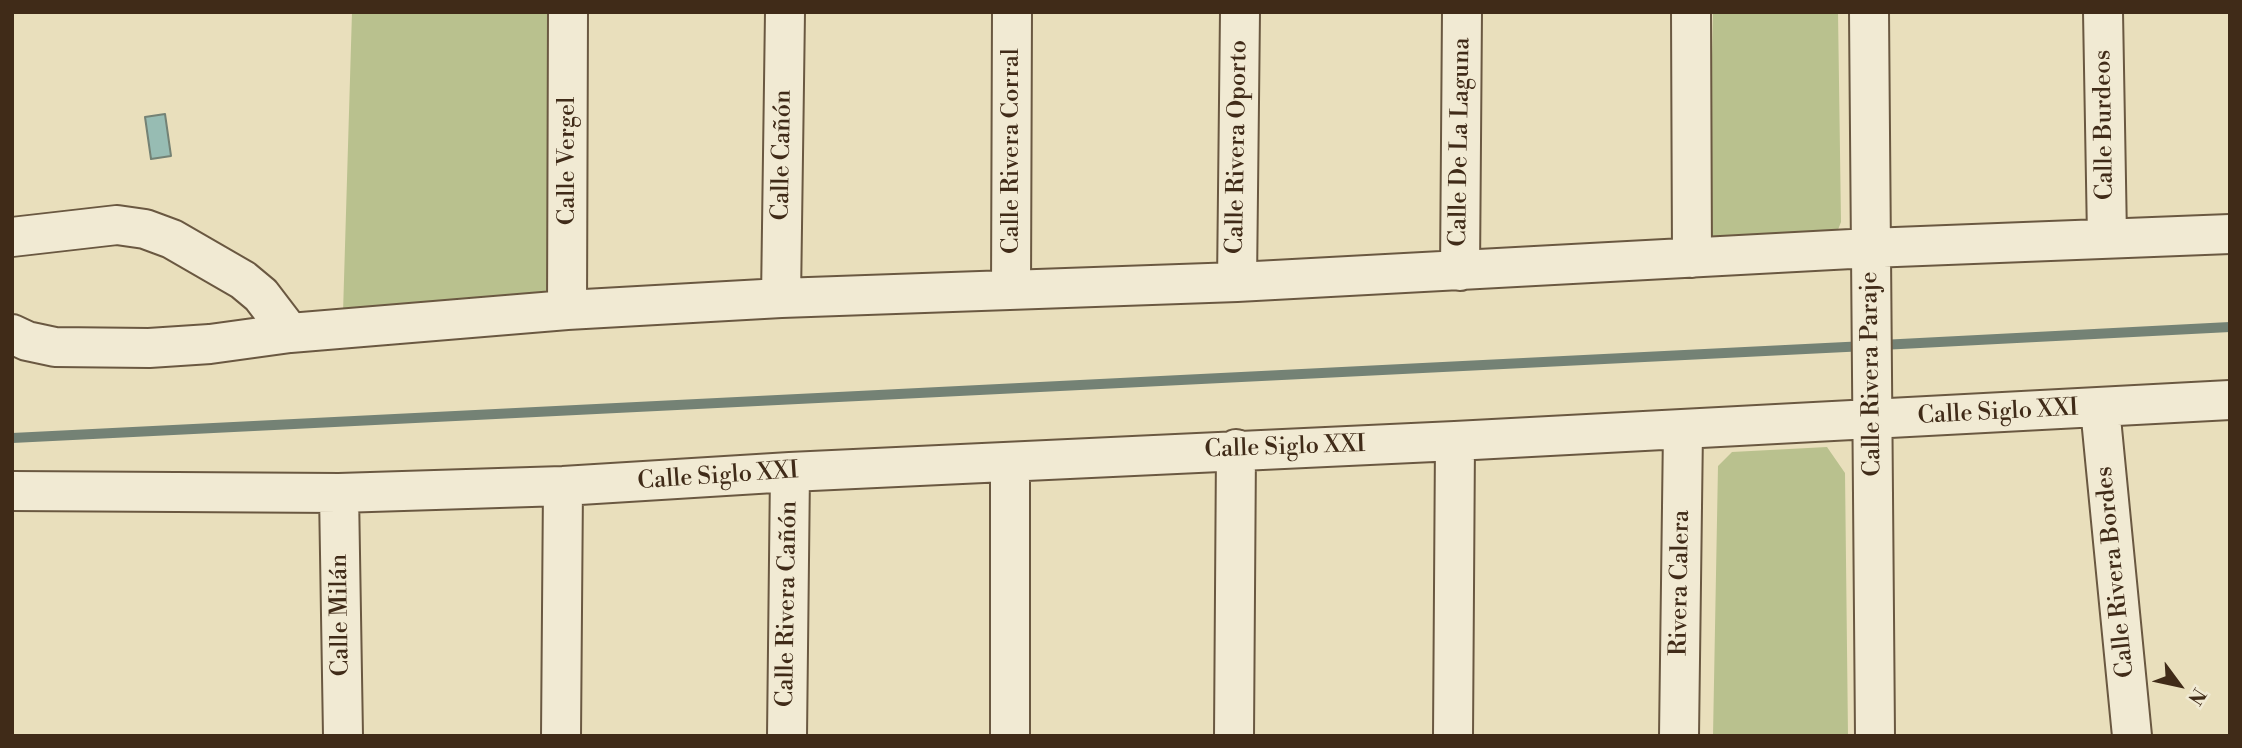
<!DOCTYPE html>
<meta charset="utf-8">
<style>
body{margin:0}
#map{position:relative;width:2242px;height:748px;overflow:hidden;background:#e9dfbc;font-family:"Libre Bodoni",serif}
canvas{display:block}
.frame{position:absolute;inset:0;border:14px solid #402b18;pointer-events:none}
.north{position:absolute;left:2144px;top:650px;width:70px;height:70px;-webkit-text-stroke:5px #f1ead3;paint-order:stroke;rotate:123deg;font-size:19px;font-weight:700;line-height:28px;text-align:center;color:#402b18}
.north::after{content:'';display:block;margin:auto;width:24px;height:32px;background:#402b18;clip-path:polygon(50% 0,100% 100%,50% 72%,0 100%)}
</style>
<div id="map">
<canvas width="2242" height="748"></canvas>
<div class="frame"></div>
<div class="north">N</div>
</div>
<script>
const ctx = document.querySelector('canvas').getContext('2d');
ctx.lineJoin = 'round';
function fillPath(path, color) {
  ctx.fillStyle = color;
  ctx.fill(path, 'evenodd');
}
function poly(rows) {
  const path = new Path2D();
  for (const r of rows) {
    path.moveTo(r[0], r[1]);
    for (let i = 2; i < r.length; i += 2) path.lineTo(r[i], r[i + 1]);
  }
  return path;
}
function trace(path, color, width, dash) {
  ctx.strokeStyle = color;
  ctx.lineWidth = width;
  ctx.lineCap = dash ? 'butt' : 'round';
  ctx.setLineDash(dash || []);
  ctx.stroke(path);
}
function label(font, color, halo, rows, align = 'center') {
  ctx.font = font + ' "Libre Bodoni",serif';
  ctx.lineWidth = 5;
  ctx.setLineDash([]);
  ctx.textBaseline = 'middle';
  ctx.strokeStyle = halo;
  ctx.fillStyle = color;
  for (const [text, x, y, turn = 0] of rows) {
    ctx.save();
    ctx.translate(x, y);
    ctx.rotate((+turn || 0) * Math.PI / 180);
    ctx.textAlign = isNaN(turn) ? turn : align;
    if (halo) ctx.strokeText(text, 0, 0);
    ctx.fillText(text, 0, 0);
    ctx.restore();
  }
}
fillPath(poly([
 [352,12,550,12,555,306,343,313],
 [1713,12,1838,12,1841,222,1834,240,1716,245,1708,232],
 [1827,447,1845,473,1848,736,1713,736,1718,466,1732,452]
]), '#b9c18e');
const water = poly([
 [165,114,171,156,151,159,145,117,165,114]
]);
fillPath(water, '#97bcb3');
trace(water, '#748275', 2);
trace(poly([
 [1881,345,2230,327],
 [12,438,1866,346]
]), '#748275', 10);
const minor = poly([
 [1691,12,1692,258],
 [1869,12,1875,736],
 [2103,12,2107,237],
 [12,237,117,225,145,229,172,239,243,280,261,295,290,333,567,310,781,298,1237,282,1870,248,2230,234],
 [1460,271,1462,12],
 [1237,282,1240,12],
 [1011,290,1012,12],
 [781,298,785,12],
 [567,310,568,12],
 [12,334,27,341,55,347,149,348,210,344,290,333],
 [2100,408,2132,736],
 [1010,462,1010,736],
 [12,491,339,493,563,486,790,472,1455,441,2230,400],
 [339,493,343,736],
 [561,736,563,486],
 [787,736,790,472],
 [1234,736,1236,449],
 [1453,736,1455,441],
 [1679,736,1683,430]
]);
trace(minor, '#6a5841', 42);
trace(minor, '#f1ead3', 38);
label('24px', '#402b18', '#f1ead3', [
 ["Calle Burdeos",2105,125,-91],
 ["Calle De La Laguna",1461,142,-89],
 ["Calle Rivera Oporto",1238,147,-89],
 ["Calle Rivera Corral",1012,151,-90],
 ["Calle Cañón",783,155,-89],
 ["Calle Vergel",568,161,-90],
 ["Calle Rivera Paraje",1872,374,-91],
 ["Calle Siglo XXI",1998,413,-3],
 ["Calle Siglo XXI",1285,448,-2],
 ["Calle Siglo XXI",718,477,-4],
 ["Calle Rivera Bordes",2116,572,-96],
 ["Rivera Calera",1681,583,-89],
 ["Calle Rivera Cañón",788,604,-89],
 ["Calle Milán",341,615,-91]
]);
</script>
